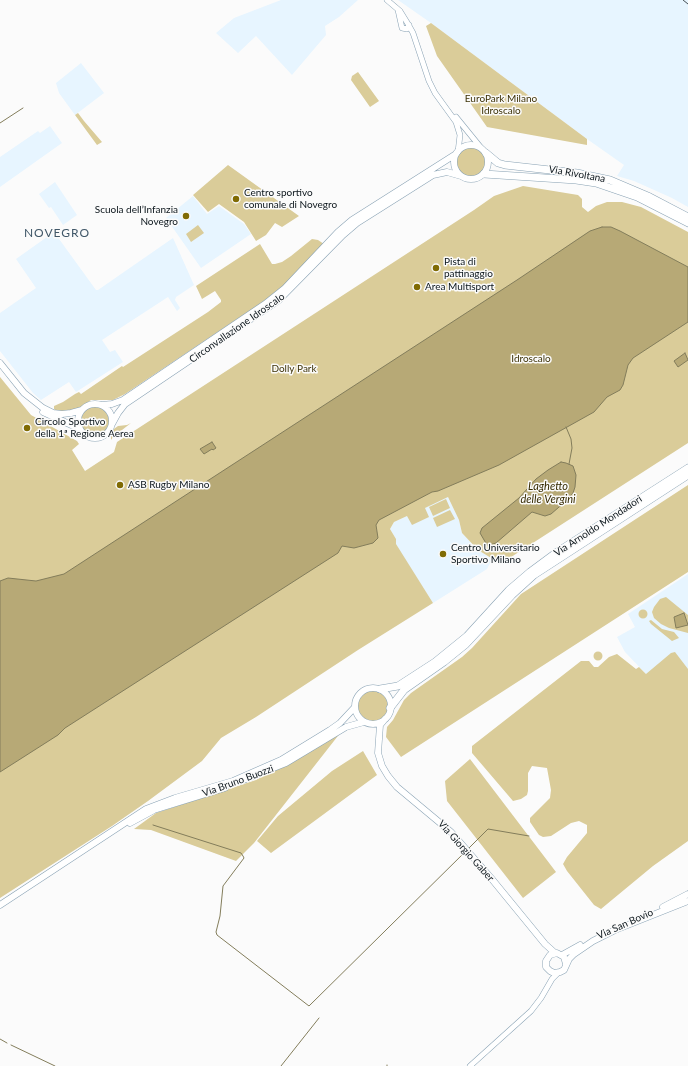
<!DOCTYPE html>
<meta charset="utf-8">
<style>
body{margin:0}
canvas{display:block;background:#fbfbfb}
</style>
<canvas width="688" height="1066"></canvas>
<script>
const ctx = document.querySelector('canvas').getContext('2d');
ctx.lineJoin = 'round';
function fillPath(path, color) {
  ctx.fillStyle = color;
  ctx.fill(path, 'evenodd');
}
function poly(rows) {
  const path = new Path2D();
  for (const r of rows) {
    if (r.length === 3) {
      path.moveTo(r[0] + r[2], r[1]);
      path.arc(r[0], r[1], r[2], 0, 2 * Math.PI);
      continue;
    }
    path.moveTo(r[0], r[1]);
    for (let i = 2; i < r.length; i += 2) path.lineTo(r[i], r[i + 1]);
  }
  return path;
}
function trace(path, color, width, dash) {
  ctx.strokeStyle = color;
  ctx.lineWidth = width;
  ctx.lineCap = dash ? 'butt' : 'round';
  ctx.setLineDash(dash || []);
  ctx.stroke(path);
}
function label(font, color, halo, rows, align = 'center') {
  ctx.font = font + ' Lato,sans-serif';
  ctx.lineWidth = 3;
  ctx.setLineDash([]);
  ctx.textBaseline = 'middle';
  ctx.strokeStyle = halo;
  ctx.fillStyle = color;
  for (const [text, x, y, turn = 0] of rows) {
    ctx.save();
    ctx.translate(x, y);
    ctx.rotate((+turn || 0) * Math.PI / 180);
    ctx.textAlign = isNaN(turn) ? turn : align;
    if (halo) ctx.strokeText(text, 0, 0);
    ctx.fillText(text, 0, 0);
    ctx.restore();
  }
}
fillPath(poly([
 [281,0,358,0,339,17,325,26,326,35,292,75,256,36,238,53,216,33,234,18],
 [398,0,688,0,688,207,672,198,634,181,617,176,624,165,587,139,431,23],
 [81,63,104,93,75,115,59,93,56,83],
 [50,126,62,143,0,187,0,157,38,131,40,133],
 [55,182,77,215,63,225,51,207,49,208,39,194],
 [193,196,207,214,219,206,244,224,251,234,201,268,166,218],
 [54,232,96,290,98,290,173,238,194,285,176,297,175,300,180,308,177,311,168,297,102,340,110,352,115,350,123,362,76,392,69,382,41,400,33,393,0,351,0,313,36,288,16,259],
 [448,497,459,520,462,533,478,550,492,559,487,569,433,603,395,544,396,539,390,529,394,522],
 [688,574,688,676,646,674,625,652,617,637,635,627,628,614]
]), '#e7f5ff');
fillPath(poly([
 [431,23,587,139,587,145,487,127,437,56,426,26],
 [358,72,379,101,370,107,351,80,352,76],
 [78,113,84,121,102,142,97,145,75,115],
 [471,162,15],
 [228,165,299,216,282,227,275,223,266,235,256,241,244,222,219,204,208,212,193,195],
 [523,186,578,195,582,199,582,207,588,212,596,206,607,202,622,202,641,207,688,232,688,443,508,559,496,561,478,550,462,533,459,520,448,497,425,508,429,517,412,525,407,516,394,522,390,529,396,539,396,544,433,603,358,650,256,717,221,738,202,761,148,801,112,826,0,898,0,377,31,415,77,441,79,444,72,450,85,471,114,452,117,442,474,210,494,196],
 [198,225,204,233,191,242,186,234],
 [312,239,318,240,324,244,284,286,270,297,125,394,113,400,91,400,76,411,56,411,54,409,54,406,63,402,75,394,79,392,81,394,122,366,123,367,208,312,221,302,221,300,215,291,202,299,196,286,260,244,272,264,275,264,282,262,291,256],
 [95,421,14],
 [131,423,113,437,111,440,111,431,118,426,127,425],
 [688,485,688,572,401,757,386,737,387,727,393,720,404,700,411,693,462,657,472,648,521,594],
 [446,499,450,508,433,516,429,507],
 [450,510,455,519,437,527,433,518],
 [666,597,688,615,688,633,669,628,661,624,654,618,652,612,654,607,660,599],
 [643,614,4.5],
 [651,620,662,629,674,632,679,638,672,641,651,624,649,621],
 [598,656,4.5],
 [675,652,688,669,688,841,653,866,601,909,594,905,567,871,563,864,567,857,587,833,587,825,579,821,571,823,551,836,543,837,539,835,530,822,530,818,550,798,551,790,547,768,532,766,528,773,528,791,527,795,521,799,513,801,472,753,472,746,581,661,589,661,594,667,598,667,609,657,617,654,636,669,639,667,646,674,671,653],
 [373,706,15],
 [341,732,254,843,236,861,151,830,134,829,156,813,256,780],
 [363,751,377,775,271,853,257,841,278,816,332,771],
 [470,759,556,872,523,898,447,801,445,781]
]), '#dacc99');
const water = poly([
 [602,227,611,227,620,231,688,267,688,322,633,358,628,365,623,385,620,390,607,397,594,412,499,465,438,491,432,492,379,520,376,525,378,538,373,543,354,548,342,546,338,553,65,728,58,735,0,772,0,581,8,578,36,581,64,574,517,280,590,231,602,227],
 [685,353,688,360,678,367,674,361,685,353],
 [212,442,216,448,213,450,212,449,204,454,200,449,212,442],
 [561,462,566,463,573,466,576,475,575,487,573,493,566,501,551,514,545,516,532,512,496,543,490,545,487,545,480,533,482,528,519,498,536,479,548,470,561,462],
 [684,613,688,625,676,628,674,617,684,613]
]);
fillPath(water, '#b7a976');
trace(water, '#837d5b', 1);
trace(poly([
 [0,123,23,108],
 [566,427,571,439,572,448,569,464],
 [153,825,241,853,243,856,244,858,223,886,220,916,216,932,217,935,309,1006,464,853],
 [469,848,488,829,529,836],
 [0,1039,7,1043],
 [11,1045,55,1066],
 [281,1066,319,1018],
 [387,1066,387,1065]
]), '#837d5b', 1);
const minor = poly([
 [387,0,400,11,408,24,413,33,429,81,435,93,456,122,460,135,458,152],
 [398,10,402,28,407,29,409,25],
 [456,117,482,149],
 [470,1066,531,1011,541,998,552,979,558,973]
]);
const major = poly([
 [471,162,17],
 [0,363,24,393,43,408,53,413,62,414,71,413,82,410],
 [95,421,17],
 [102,405,112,404,123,400,265,304,285,288,338,232,352,220,456,154],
 [43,412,80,429],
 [112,424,118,413,125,404,279,300,343,235,357,223,433,175,447,172,461,176],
 [373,706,18],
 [385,719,380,725,378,753,382,766,388,776,397,787,451,832,491,878,545,944,555,953],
 [241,781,286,763,346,727,364,722],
 [130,823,154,810,225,788],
 [0,905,146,809,175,798,233,781,281,760,330,730,340,723,355,707],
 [663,907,688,894],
 [562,955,580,945],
 [566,964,564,957,557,953,550,955,546,961,546,967,550,971,554,973,560,972,564,970,569,959,574,954,593,941,615,930,688,901]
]);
const highway = poly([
 [486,153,498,163,505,165,577,173,610,180,650,197,688,217],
 [484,174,576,180,596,183,637,197,688,223],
 [380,689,398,686,435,662,467,636,509,590,530,572,557,552,688,468],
 [390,708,404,690,444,662,465,645,512,595,534,575,688,475]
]);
trace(minor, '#89a2b4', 6);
trace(major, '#89a2b4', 7);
trace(highway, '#89a2b4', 8);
trace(minor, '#fff', 5);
trace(major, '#fff', 6);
trace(highway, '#fff', 7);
trace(poly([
 [683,0,688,4]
]), '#485054', 1, [7, 7]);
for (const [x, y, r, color] of [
 [236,199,4,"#806b04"],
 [186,216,4,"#806b04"],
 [436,268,4,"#806b04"],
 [417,287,4,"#806b04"],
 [27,428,4,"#806b04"],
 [120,485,4,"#806b04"],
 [443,554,4,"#806b04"]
]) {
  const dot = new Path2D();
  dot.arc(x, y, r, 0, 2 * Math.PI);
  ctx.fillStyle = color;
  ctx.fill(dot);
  trace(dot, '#fbfbfb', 1.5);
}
label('10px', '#3e3308', '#fbfbfb', [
 ["EuroPark Milano",501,99],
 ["Idroscalo",501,111],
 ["Idroscalo",531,359],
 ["Dolly Park",294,369]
]);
label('10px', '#0b151b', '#fbfbfb', [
 ["Via Rivoltana",577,174,10],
 ["Circonvallazione Idroscalo",237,328,-35],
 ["Via Arnoldo Mondadori",598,526,-33],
 ["Via Bruno Buozzi",238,781,-20],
 ["Via Giorgio Gaber",466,851,48],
 ["Via San Bovio",625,924,-24]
]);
label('10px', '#0b151b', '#fbfbfb', [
 ["Centro sportivo",244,193],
 ["comunale di Novegro",244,205],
 ["Scuola dell’Infanzia",178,210,"right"],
 ["Novegro",178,222,"right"],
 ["Pista di",444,262],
 ["pattinaggio",444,274],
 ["Area Multisport",425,287],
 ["Circolo Sportivo",35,422],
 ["della 1ª Regione Aerea",35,434],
 ["ASB Rugby Milano",128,485],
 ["Centro Universitario",451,548],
 ["Sportivo Milano",451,560]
], 'left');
label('italic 11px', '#352a00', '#fbfbfb', [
 ["Laghetto",548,486],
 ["delle Vergini",548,499]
]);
ctx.letterSpacing = '1px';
label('12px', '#405768', '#fbfbfb', [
 ["NOVEGRO",57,233]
]);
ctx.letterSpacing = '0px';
</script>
